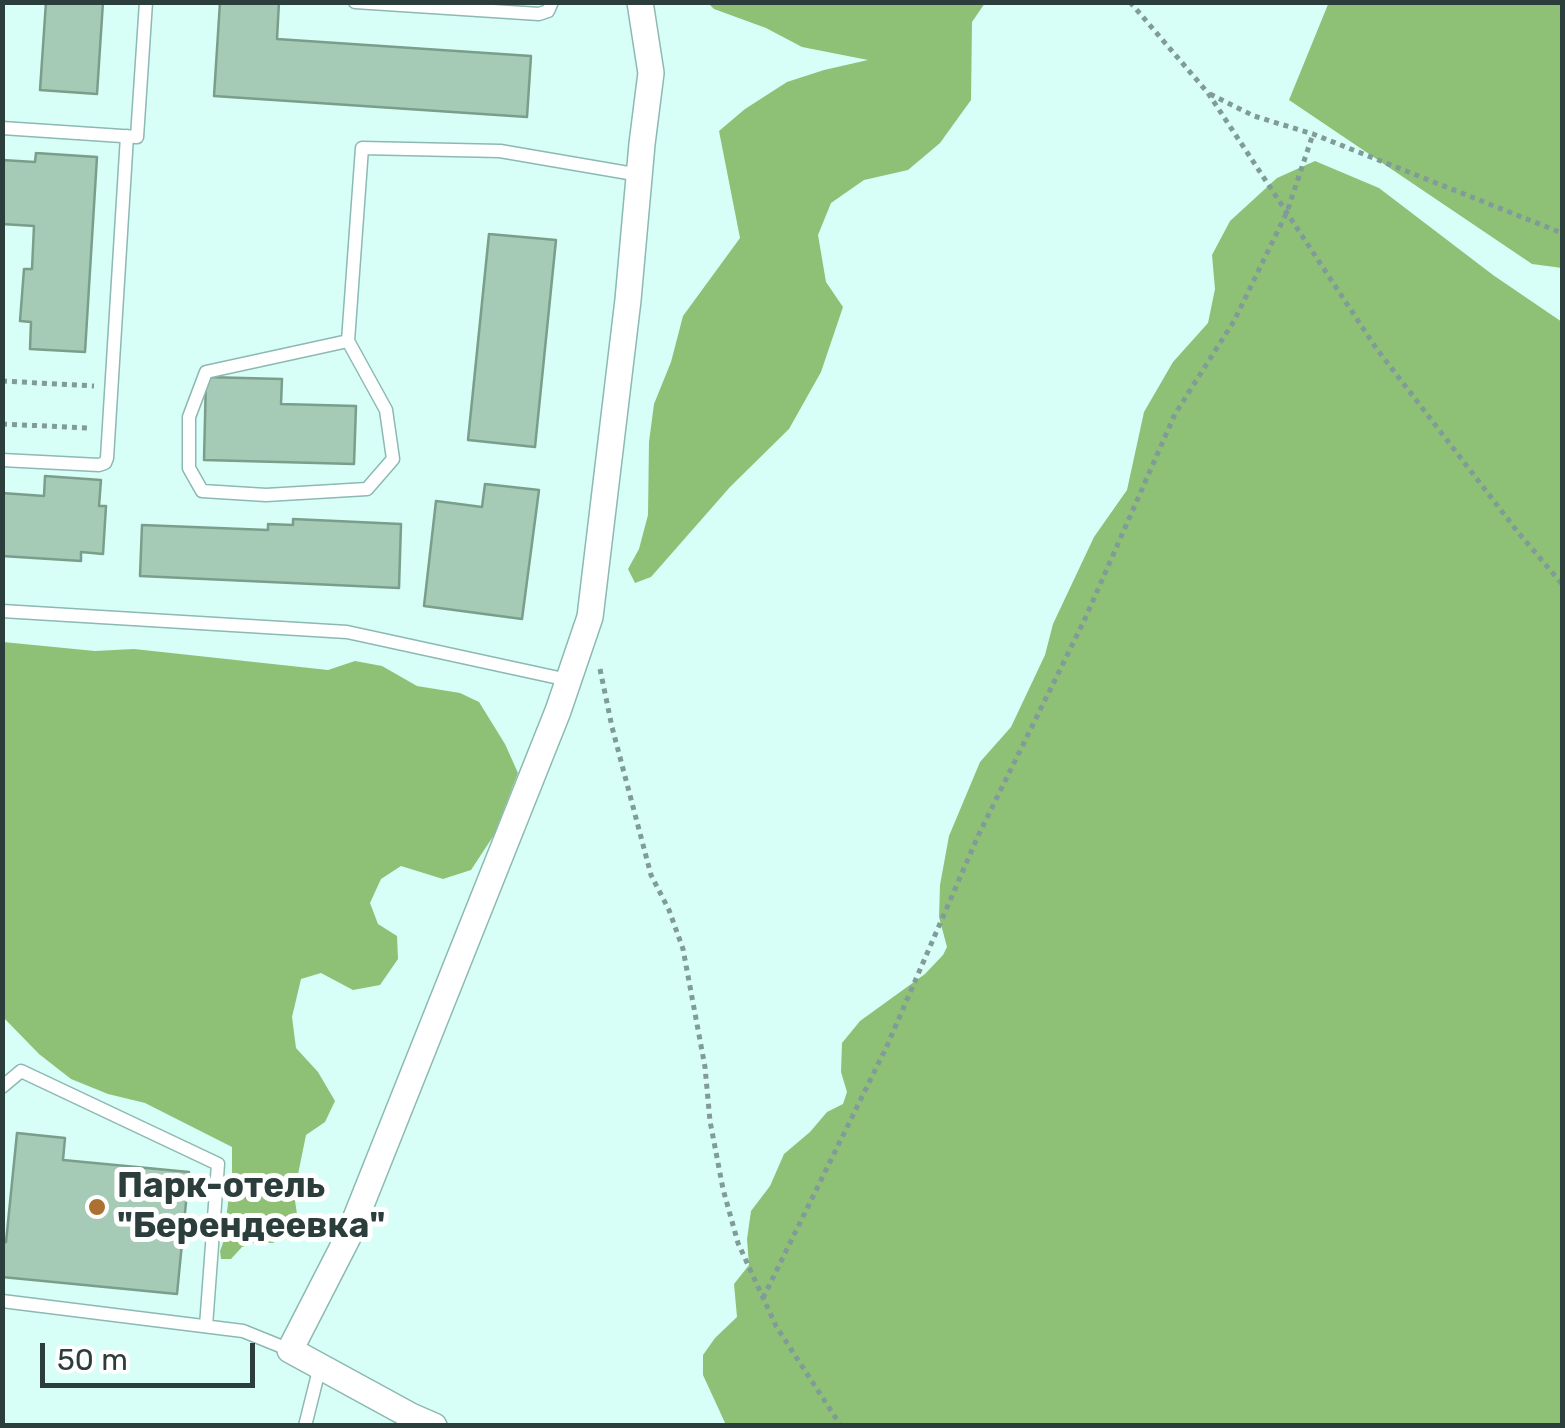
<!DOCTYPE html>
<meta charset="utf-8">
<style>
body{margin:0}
#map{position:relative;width:1565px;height:1428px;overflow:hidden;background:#d8fef8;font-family:Rubik,sans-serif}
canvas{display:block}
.frame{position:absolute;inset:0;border:5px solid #2c3e3c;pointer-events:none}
.scale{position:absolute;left:40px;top:1343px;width:215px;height:45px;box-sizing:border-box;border:5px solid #2c3e3c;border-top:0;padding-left:12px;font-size:30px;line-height:35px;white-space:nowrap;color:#2c3e3c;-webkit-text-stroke:8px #fff;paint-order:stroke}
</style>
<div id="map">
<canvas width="1565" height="1428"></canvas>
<div class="frame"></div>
<div class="scale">50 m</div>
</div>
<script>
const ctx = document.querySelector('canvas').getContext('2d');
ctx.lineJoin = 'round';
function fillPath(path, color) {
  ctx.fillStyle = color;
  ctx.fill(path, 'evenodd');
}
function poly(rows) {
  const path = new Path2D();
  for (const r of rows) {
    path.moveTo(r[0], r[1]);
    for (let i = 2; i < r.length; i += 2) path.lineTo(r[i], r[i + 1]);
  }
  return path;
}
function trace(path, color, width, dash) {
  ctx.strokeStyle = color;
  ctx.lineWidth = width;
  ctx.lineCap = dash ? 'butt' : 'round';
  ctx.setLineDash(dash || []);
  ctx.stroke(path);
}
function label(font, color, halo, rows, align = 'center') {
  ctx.font = font + ' Rubik,sans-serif';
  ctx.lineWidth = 10;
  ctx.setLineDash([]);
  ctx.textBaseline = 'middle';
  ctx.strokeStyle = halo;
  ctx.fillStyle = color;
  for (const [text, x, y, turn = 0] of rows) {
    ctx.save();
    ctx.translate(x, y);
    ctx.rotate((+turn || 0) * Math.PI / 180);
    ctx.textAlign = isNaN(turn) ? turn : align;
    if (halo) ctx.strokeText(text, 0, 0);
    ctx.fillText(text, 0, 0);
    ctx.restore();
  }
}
fillPath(poly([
 [1329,2,1562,3,1562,268,1532,264,1289,100],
 [708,3,985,3,972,22,971,100,940,143,908,170,864,180,831,203,818,235,826,282,843,307,821,372,789,429,730,487,651,577,635,583,628,569,639,549,648,515,649,442,654,404,671,362,683,316,740,238,719,131,745,109,787,82,824,70,868,60,802,47,766,28,714,9],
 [1315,161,1379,188,1493,275,1562,322,1562,1425,726,1425,703,1375,703,1355,715,1338,737,1317,734,1284,749,1265,747,1239,751,1211,770,1186,784,1154,810,1132,827,1112,843,1104,847,1092,841,1072,842,1043,860,1021,925,974,943,955,947,947,939,917,940,885,949,836,980,762,1011,727,1045,655,1053,624,1094,537,1127,490,1144,412,1173,362,1208,323,1215,289,1212,255,1230,221,1277,178],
 [3,642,95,651,134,649,328,670,355,661,382,666,417,686,460,693,479,702,505,744,518,773,494,835,471,870,443,879,401,866,381,879,370,903,378,924,397,936,398,959,380,985,353,990,321,973,301,979,292,1017,296,1048,318,1072,335,1101,325,1122,306,1135,294,1194,297,1214,290,1230,273,1243,256,1242,242,1247,231,1259,221,1259,220,1251,223,1243,232,1172,232,1147,145,1103,108,1094,71,1079,39,1054,3,1017]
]), '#8ec176');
const building = poly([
 [46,2,103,2,97,94,40,90,46,2],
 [220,2,279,2,277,39,531,56,527,117,214,96,220,2],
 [36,153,97,157,85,352,30,349,31,322,20,321,24,269,32,269,34,226,2,224,2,160,35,162,36,153],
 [489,234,556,240,535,447,468,440,489,234],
 [206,377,282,379,281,404,356,406,354,464,204,460,206,377],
 [45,476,101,480,99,506,106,506,103,554,81,552,81,561,2,556,2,493,44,496,45,476],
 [485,484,539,490,522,619,424,606,436,501,482,507,485,484],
 [293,519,401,524,399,588,140,576,142,525,268,530,268,524,293,525,293,519],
 [17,1133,65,1138,63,1160,189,1172,177,1294,2,1277,2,1242,6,1242,17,1133]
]);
fillPath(building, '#a5cab5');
trace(building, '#7a9e8a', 2.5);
const service = poly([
 [355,2,539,14,548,11,552,2],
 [2,128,137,137,146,2],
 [348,341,386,410,393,459,367,489,266,495,202,491,189,468,189,417,206,372,348,341,362,148,500,151,640,175],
 [2,460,99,465,105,463,107,458,127,136],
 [2,611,347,632,568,680],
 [2,1087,21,1071,218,1164,206,1326],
 [2,1301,243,1331,290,1350],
 [305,1426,320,1366]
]);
const minor = poly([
 [434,1426,411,1416,290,1350,349,1235,558,711,590,617,628,300,642,144,651,73,640,2]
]);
trace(service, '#8cb9b2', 15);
trace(minor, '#8cb9b2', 28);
trace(poly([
 [1130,2,1208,93,1376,348,1517,531,1562,584],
 [1210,94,1254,116,1313,134,1562,233],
 [2,381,94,386],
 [2,424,89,428],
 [600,669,612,727,651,875,669,910,683,949,705,1067,710,1121,723,1189,738,1243,776,1326,841,1426],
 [763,1298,886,1048,978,836,1084,621,1175,414,1234,321,1287,212,1313,134]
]), '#809b98', 5, [5, 5]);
trace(service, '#fff', 12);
trace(minor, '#fff', 25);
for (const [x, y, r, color] of [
 [97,1207,10,"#ac7032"]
]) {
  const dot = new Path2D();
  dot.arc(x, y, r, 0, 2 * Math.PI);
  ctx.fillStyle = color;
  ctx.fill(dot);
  trace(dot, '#fff', 4);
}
label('bold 35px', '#2c3e3c', '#fff', [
 ["Парк-отель",117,1187],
 ["\"Берендеевка\"",117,1227]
], 'left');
</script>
